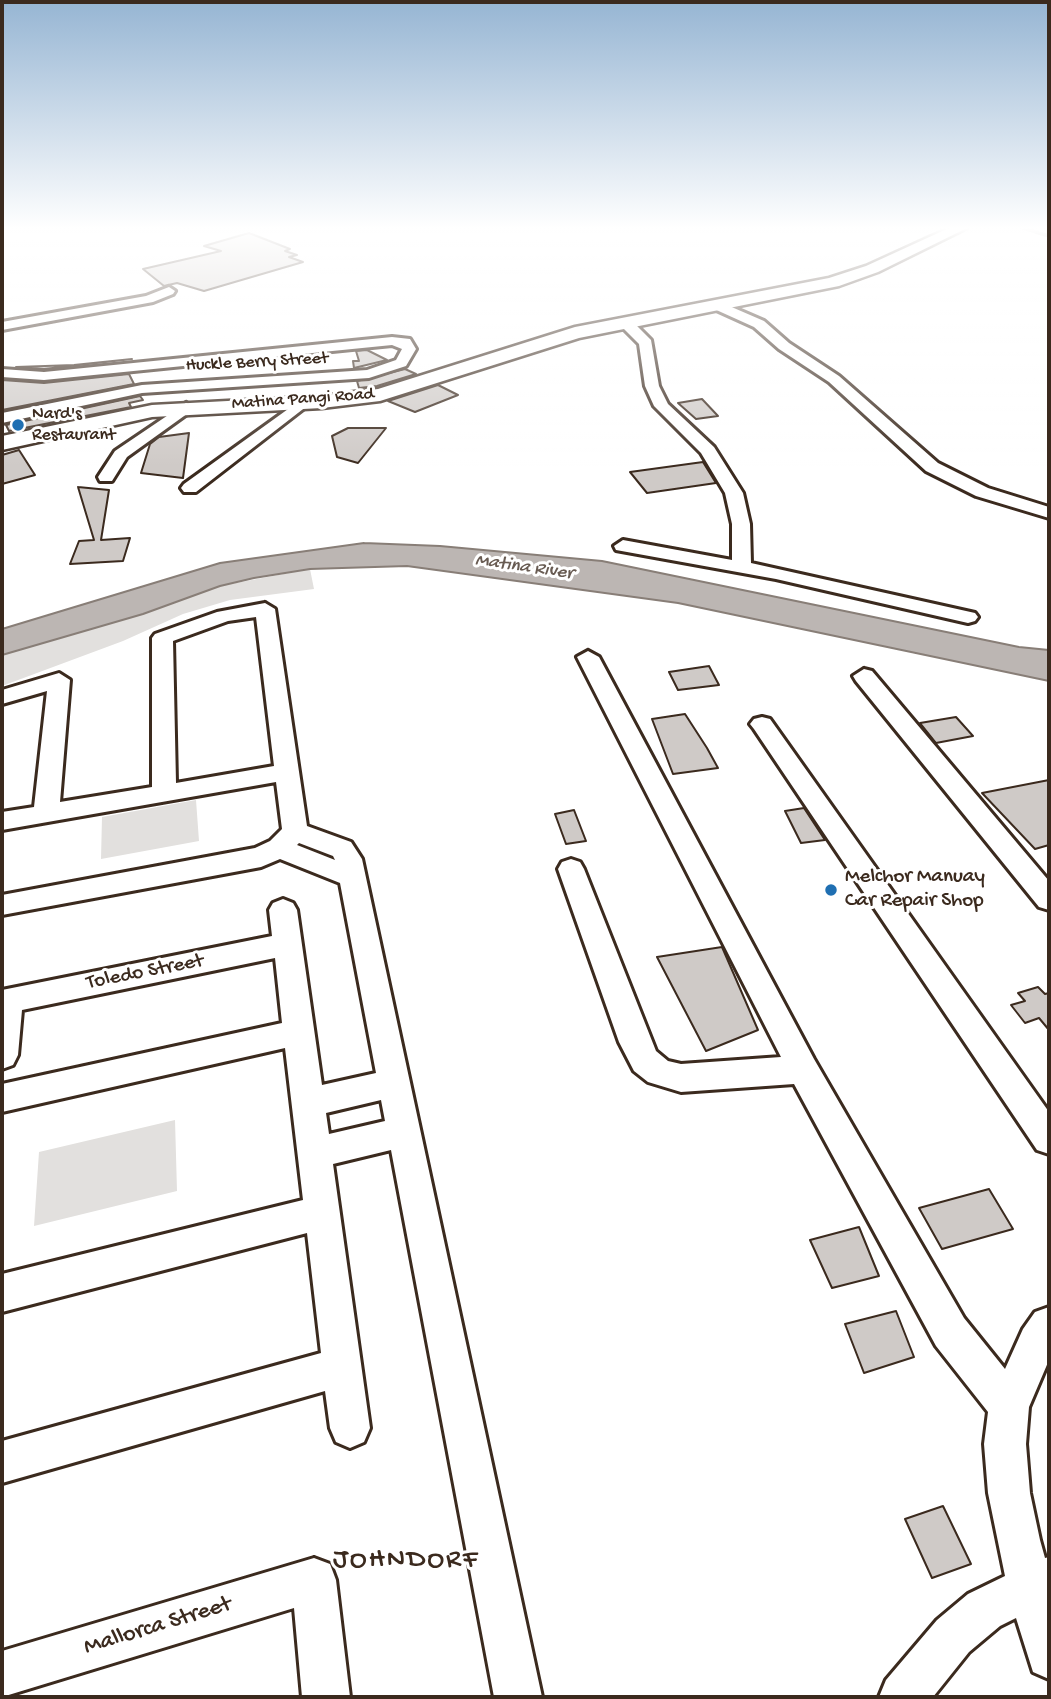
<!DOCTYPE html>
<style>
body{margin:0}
#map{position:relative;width:1051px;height:1699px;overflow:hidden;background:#fff;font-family:"Gochi Hand",sans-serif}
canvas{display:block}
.frame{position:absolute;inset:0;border:4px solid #3b2a1e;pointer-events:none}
</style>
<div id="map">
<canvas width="1051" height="1699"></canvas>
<div class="frame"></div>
</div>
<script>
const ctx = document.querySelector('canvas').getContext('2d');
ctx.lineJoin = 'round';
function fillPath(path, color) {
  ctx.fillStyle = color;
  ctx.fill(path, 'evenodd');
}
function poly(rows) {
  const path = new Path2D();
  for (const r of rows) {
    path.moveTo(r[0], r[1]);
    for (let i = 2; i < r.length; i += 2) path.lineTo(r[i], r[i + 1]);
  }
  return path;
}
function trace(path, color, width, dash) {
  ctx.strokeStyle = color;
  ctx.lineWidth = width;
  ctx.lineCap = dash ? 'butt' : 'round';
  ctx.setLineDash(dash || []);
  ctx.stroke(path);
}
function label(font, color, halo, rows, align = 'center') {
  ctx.font = font + ' "Gochi Hand",sans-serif';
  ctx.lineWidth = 6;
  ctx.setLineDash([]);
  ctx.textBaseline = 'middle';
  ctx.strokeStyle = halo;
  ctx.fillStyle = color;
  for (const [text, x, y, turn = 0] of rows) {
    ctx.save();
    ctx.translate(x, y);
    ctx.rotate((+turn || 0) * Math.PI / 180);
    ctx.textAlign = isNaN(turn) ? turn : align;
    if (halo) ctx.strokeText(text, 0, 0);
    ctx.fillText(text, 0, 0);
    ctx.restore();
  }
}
fillPath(poly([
 [310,569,314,589,230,600,183,614,123,641,2,686,2,655,143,614,220,586],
 [196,800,199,841,101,859,102,817],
 [175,1120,177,1191,34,1226,39,1152]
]), '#e2e0de');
const water = poly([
 [364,543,440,546,602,561,1019,647,1049,650,1049,681,678,603,407,566,310,569,254,578,220,586,143,614,2,655,2,629,220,563,364,543]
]);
fillPath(water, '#bcb6b3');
trace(water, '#887e77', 2);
trace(poly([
 [1023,228,1049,236]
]), '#887e77', 3.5);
const building = poly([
 [249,233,290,249,285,251,297,255,289,257,303,262,204,291,177,283,164,286,143,269,221,251,204,246,249,233],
 [367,350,387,360,354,368,353,361,359,361,356,351,367,350],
 [132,359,44,369,16,367,74,365,132,359],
 [405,369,416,374,377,386,359,388,357,381,405,369],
 [129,374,134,384,2,410,2,380,44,383,129,374],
 [438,385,458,395,415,412,388,401,438,385],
 [140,396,143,400,129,403,131,407,9,431,6,425,140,396],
 [702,399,718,416,696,419,678,403,702,399],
 [348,428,386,428,358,463,337,457,332,436,348,428],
 [189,433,183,478,141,473,150,444,159,437,189,433],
 [19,450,35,475,2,484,2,455,19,450],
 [703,462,716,483,647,493,630,472,703,462],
 [78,487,109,490,101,540,130,538,123,561,70,564,79,541,94,540,78,487],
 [709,666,719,685,678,690,669,672,709,666],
 [685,714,707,748,718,768,673,774,652,719,685,714],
 [956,717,973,736,936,743,920,723,956,717],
 [1049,780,1049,845,1035,849,982,793,1049,780],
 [804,808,825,840,801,843,785,811,804,808],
 [574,810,586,841,566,844,555,814,574,810],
 [722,947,758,1030,706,1051,657,957,722,947],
 [1038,987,1045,994,1049,993,1049,1030,1039,1018,1025,1023,1011,1005,1025,1001,1018,993,1038,987],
 [989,1189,1013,1229,942,1249,919,1208,989,1189],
 [859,1227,879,1276,832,1288,810,1240,859,1227],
 [896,1311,914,1357,864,1373,845,1324,896,1311],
 [943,1506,971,1564,932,1578,905,1519,943,1506]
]);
fillPath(building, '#cfcac7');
trace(building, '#3b2a1e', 2);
const street = poly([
 [169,287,175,291,173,294,153,302,2,330,2,322,146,296,169,287],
 [712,302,720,302,764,321,789,343,839,376,938,463,988,488,1049,507,1049,518,976,496,926,471,829,382,779,349,754,327,712,308,712,302],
 [620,319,630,319,651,340,659,386,668,404,714,447,743,493,750,524,751,563,975,613,978,617,975,621,968,623,776,579,616,550,614,546,623,540,732,560,732,524,725,493,701,453,654,406,645,386,639,344,620,325,620,319],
 [392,337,410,339,416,349,406,366,369,378,142,393,2,423,2,413,142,385,367,370,396,360,402,349,392,345,44,380,2,377,2,369,44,372,392,337],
 [302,399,307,400,307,406,196,492,184,492,181,488,184,484,302,399],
 [186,403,191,405,191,411,127,457,112,481,100,481,98,477,115,451,186,403],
 [265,603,275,609,307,826,351,842,362,859,542,1697,494,1697,391,1150,333,1164,370,1428,364,1442,350,1448,336,1442,330,1428,325,1391,2,1483,2,1441,321,1353,307,1233,2,1312,2,1274,303,1200,285,1048,2,1112,2,1084,282,1023,275,958,22,1010,18,1055,13,1065,2,1069,2,990,272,936,269,910,273,903,283,899,293,903,297,910,322,1085,376,1073,340,883,280,859,261,867,2,915,2,895,255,848,270,841,282,829,276,782,2,830,2,812,34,807,47,691,2,704,2,690,59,673,70,680,60,802,152,787,152,638,155,634,217,612,265,603],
 [256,617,274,766,176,783,173,641,228,621,256,617],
 [299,843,333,856,335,860,297,845,299,843],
 [381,1100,385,1121,329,1134,326,1113,381,1100],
 [588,651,599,657,814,1059,964,1318,1005,1369,1023,1329,1035,1312,1049,1307,1049,1360,1029,1407,1026,1444,1030,1493,1040,1540,1045,1558,1049,1557,1049,1679,1033,1672,1016,1618,1000,1626,969,1652,933,1697,879,1697,886,1680,937,1620,968,1594,1005,1576,988,1493,984,1444,988,1412,936,1346,794,1084,681,1092,648,1082,634,1071,619,1042,558,869,562,862,571,859,580,862,584,869,656,1051,668,1061,681,1064,781,1057,577,657,588,651],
 [864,669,872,671,1049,881,1049,910,1039,907,856,681,853,676,864,669],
 [762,717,770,719,1049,1112,1049,1154,1037,1150,754,729,750,724,754,719,762,717],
 [314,1558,330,1564,336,1580,350,1697,302,1697,294,1608,2,1697,2,1651,314,1558]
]);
const secondary = poly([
 [949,228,967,228,878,272,839,286,579,338,380,401,322,408,152,417,2,450,2,436,152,405,322,396,378,389,575,327,829,278,866,266,949,228]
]);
trace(street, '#3b2a1e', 6);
trace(secondary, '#3b2a1e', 5);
fillPath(street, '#fff');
fillPath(secondary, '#fff');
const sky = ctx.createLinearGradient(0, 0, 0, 466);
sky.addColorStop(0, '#96b5d3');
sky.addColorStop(0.49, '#fff');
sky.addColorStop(1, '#ffffff00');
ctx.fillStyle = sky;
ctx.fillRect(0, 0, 1051, 466);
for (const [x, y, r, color] of [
 [18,425,7,"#1f6fb2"],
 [831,890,7,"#1f6fb2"]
]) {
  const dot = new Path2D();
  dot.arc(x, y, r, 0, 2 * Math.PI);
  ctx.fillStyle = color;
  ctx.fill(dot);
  trace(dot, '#fff', 2.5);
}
label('18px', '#3b2a1e', '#fff', [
 ["Huckle Berry Street",257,363,-3],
 ["Matina Pangi Road",303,400,-4]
]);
label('18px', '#3b2a1e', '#fff', [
 ["Nard's",32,415],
 ["Restaurant",32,436]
], 'left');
label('italic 19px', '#685b52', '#fff', [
 ["Matina River",524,568,8]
]);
label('21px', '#3b2a1e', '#fff', [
 ["Melchor Manuay",845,878],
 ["Car Repair Shop",845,902]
], 'left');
label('21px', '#3b2a1e', '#fff', [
 ["Toledo Street",145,973,-11]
]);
label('24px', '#3b2a1e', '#fff', [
 ["Mallorca Street",158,1627,-17]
]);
ctx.letterSpacing = '2px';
label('28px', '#3b2a1e', '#fff', [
 ["JOHNDORF",406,1562]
]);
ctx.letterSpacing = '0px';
</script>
